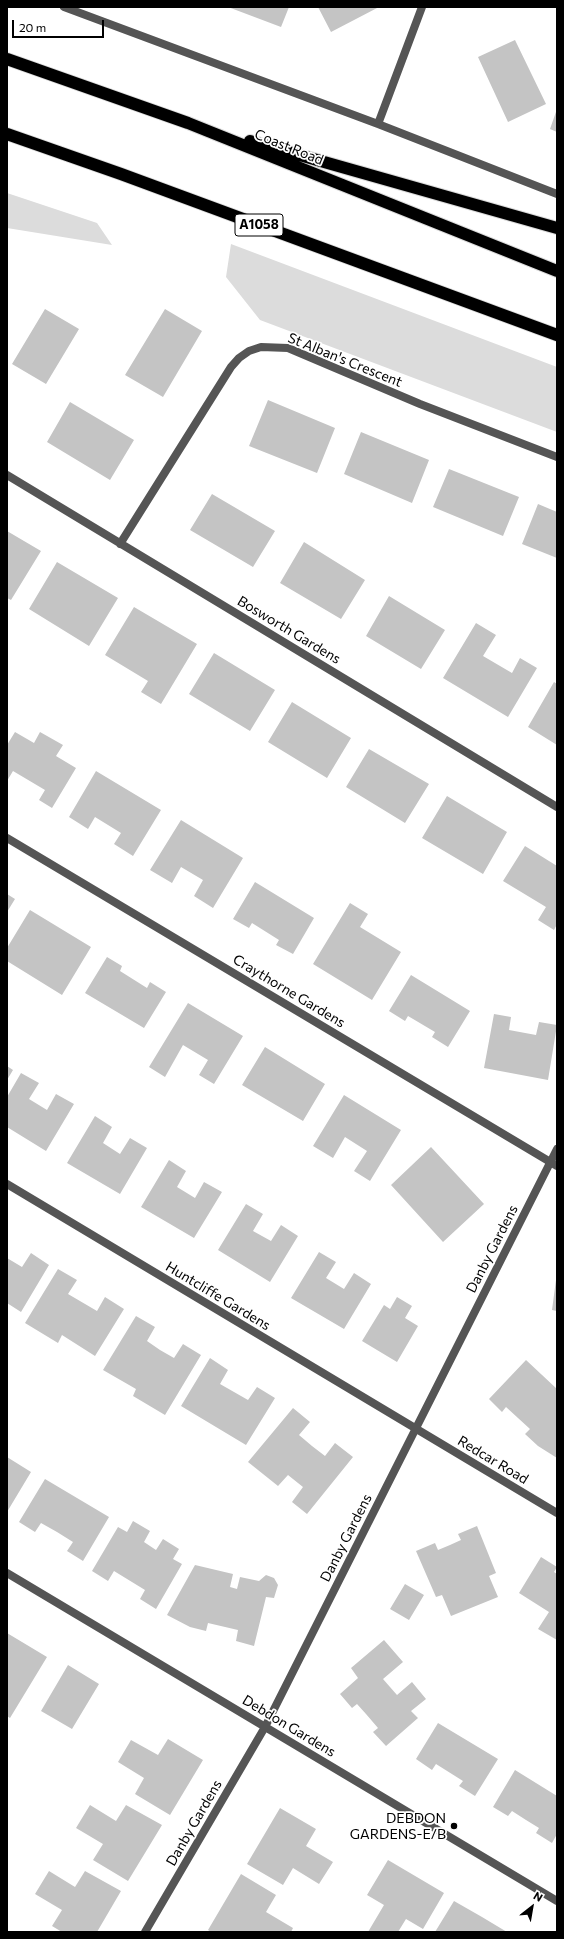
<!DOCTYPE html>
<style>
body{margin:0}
#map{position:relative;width:564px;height:1939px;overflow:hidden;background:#fff;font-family:Commissioner,sans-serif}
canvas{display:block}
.frame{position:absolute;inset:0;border:8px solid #000;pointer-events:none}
.north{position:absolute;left:512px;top:1887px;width:40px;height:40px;-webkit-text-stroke:3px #fff;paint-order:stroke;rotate:31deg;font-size:11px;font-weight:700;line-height:16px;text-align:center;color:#000}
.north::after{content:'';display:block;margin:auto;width:14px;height:18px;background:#000;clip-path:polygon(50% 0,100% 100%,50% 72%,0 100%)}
.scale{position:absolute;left:12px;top:20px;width:92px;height:18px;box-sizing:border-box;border:2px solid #000;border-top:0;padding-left:5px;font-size:12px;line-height:14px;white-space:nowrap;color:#000;-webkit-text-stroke:3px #fff;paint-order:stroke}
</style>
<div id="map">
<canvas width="564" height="1939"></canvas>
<div class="frame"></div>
<div class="north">N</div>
<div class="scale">20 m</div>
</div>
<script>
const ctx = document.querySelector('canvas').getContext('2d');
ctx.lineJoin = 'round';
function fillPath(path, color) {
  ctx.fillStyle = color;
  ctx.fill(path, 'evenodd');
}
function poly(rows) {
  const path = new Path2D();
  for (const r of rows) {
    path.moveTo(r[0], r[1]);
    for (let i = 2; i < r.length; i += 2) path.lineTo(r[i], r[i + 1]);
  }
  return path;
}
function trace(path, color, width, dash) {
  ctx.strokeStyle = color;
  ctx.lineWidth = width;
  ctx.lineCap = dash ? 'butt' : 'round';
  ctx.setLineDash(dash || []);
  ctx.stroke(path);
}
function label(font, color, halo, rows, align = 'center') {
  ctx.font = font + ' Commissioner,sans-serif';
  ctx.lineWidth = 3.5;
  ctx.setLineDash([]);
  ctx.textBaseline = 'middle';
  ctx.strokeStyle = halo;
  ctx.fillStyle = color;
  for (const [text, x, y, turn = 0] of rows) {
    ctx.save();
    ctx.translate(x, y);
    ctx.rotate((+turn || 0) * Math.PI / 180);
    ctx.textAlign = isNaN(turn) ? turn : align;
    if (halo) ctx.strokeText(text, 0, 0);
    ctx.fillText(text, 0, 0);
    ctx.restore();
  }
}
fillPath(poly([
 [7,193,97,223,112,245,7,228],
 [231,244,557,367,557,432,260,320,226,277]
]), '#dcdcdc');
fillPath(poly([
 [228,7,289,7,281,27],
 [318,7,379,7,331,32],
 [515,40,546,104,508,122,478,57],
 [557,109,557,132,550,129],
 [45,309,79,329,46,384,12,364],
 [165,309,202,331,163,397,125,375],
 [268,400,335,428,317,473,249,446],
 [70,402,134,440,110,480,47,442],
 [361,432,429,460,412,503,344,474],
 [449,469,519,497,503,536,433,507],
 [212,494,275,531,253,567,190,530],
 [538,504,557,512,557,558,522,544],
 [7,531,41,551,11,600,7,598],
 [304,542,365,580,341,619,280,583],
 [57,562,118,598,89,646,29,609],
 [389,596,445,630,421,669,366,636],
 [134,607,197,644,161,704,141,692,148,681,105,655],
 [476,623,496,635,483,656,512,673,520,658,537,668,508,717,443,678],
 [214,653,275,690,250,731,189,694],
 [554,682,557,684,557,745,528,727],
 [292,702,351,738,327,778,268,742],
 [15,732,34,743,40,732,63,745,56,756,76,768,52,808,39,800,45,790,13,771,7,781,7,745],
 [369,749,429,784,405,823,346,787],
 [96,771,161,810,133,856,114,844,121,833,95,817,88,829,69,817],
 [447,796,507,832,483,874,422,838],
 [181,820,243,858,213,908,194,896,203,880,181,867,172,883,150,870],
 [525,846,557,866,557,924,554,930,538,920,546,907,503,881],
 [255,882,314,918,293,954,276,945,279,940,252,923,249,928,233,919],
 [7,894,15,899,7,912],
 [350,903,368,914,360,927,401,952,372,1000,313,964],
 [30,910,91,947,62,995,7,961,7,948],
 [107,957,122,966,120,971,147,988,150,982,166,992,144,1028,85,993],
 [411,975,470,1011,448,1047,432,1037,435,1032,408,1016,405,1021,389,1011],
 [188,1003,243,1036,214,1084,199,1075,208,1060,183,1045,165,1077,149,1067],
 [494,1014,511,1017,509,1030,536,1035,539,1022,557,1025,548,1080,484,1068],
 [265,1047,325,1084,303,1121,242,1085],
 [7,1066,13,1070,7,1080],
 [21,1073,39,1083,29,1099,47,1110,56,1094,74,1104,46,1151,7,1127,7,1097],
 [344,1095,401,1130,370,1181,354,1171,367,1151,345,1137,333,1158,313,1146],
 [95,1116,112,1127,103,1143,120,1154,130,1138,147,1148,120,1194,67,1163],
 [431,1147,484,1204,443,1242,391,1185],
 [169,1160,186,1171,177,1187,195,1198,204,1182,222,1192,194,1238,141,1207],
 [246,1204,263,1214,253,1231,271,1241,281,1225,298,1236,270,1282,218,1250],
 [319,1252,336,1262,326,1278,344,1289,354,1273,371,1284,344,1329,291,1298],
 [31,1253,49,1265,21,1312,7,1303,7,1258,22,1267],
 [58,1269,77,1280,68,1294,97,1311,105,1297,124,1309,95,1356,62,1335,58,1343,25,1323],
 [556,1280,557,1280,557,1311,552,1310],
 [397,1297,412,1306,405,1318,418,1326,397,1362,362,1341,384,1305,390,1309],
 [136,1316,155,1327,147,1341,160,1350,174,1358,183,1344,201,1355,165,1415,133,1396,136,1389,103,1370],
 [210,1358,228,1370,220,1384,248,1400,257,1387,275,1398,246,1445,181,1406],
 [526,1360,557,1389,557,1458,538,1446,525,1434,530,1429,506,1407,502,1412,489,1399],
 [293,1408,310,1422,299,1435,312,1446,325,1456,335,1443,353,1457,307,1514,292,1502,303,1487,288,1475,278,1486,248,1462],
 [7,1457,31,1472,7,1512],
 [45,1479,109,1517,83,1561,67,1551,73,1542,57,1532,41,1523,35,1532,19,1522],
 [133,1521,150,1531,144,1542,156,1550,163,1539,179,1549,173,1559,182,1564,156,1609,140,1599,145,1590,114,1571,108,1581,92,1571,118,1527,127,1532],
 [477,1526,496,1573,489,1576,498,1597,451,1616,442,1595,436,1597,416,1551,435,1543,438,1550,450,1545,461,1540,458,1534],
 [541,1557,557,1567,554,1572,557,1574,557,1640,538,1629,549,1612,519,1593],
 [195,1565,233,1574,230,1587,237,1589,240,1577,259,1581,266,1575,274,1578,278,1585,274,1598,266,1597,254,1646,236,1641,238,1630,208,1623,206,1631,190,1627,167,1615],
 [405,1584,424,1595,409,1620,390,1609],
 [7,1633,47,1657,10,1718,7,1716],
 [384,1640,403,1662,383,1679,397,1695,412,1682,426,1699,411,1711,418,1718,386,1746,373,1732,378,1728,366,1714,357,1704,352,1708,340,1694,358,1678,351,1668],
 [68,1665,99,1684,72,1729,41,1711],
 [438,1723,498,1759,475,1796,459,1786,463,1781,436,1764,432,1770,416,1759],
 [168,1739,203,1760,170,1815,135,1794,144,1778,118,1762,131,1740,158,1755],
 [515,1770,557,1796,557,1834,552,1843,536,1833,539,1828,526,1820,512,1811,508,1816,493,1807],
 [90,1805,116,1821,126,1805,162,1825,128,1881,93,1860,103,1844,76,1828],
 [280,1808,316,1829,306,1846,333,1862,319,1884,293,1868,283,1885,247,1864],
 [388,1860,444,1893,423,1929,406,1919,398,1932,368,1932,384,1905,367,1895],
 [49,1871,75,1887,85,1871,121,1891,97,1932,62,1932,52,1926,62,1910,35,1894],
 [241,1874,276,1895,266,1912,293,1928,291,1932,211,1932,208,1930],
 [454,1901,482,1917,507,1932,435,1932]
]), '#c4c4c4');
const highway = poly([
 [7,59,188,123,557,271],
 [7,134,121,174,557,335],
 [250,141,557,228]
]);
trace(highway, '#dbdbdb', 14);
trace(poly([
 [64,7,378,124,557,194],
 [378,124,422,7],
 [7,475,557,807],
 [120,544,231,367,239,358,249,351,261,347,288,348,420,404,557,457],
 [7,838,557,1166],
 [7,1184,557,1513],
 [7,1573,557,1901],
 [145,1932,265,1727,557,1149]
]), '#555', 8);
trace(highway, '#000', 12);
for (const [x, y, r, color] of [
 [454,1826,4,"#000"]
]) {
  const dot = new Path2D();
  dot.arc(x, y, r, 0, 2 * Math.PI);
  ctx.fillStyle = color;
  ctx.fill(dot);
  trace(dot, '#fff', 1.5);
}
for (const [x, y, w] of [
 [259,225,48]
]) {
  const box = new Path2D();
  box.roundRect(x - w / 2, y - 11, w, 22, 3);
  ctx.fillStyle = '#fff';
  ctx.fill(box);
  trace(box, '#000', 1);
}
label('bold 13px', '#000', null, [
 ["A1058",259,225]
]);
label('14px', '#000', '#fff', [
 ["Coast Road",289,147,22],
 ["St Alban's Crescent",345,360,22],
 ["Bosworth Gardens",289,630,31],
 ["Craythorne Gardens",289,991,31],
 ["Danby Gardens",492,1249,-63],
 ["Huntcliffe Gardens",218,1296,31],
 ["Redcar Road",493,1460,31],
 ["Danby Gardens",346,1538,-63],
 ["Debdon Gardens",289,1726,31],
 ["Danby Gardens",194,1823,-60]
]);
label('14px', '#000', '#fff', [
 ["DEBDON",446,1818],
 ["GARDENS-E/B",446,1834]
], 'right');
</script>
